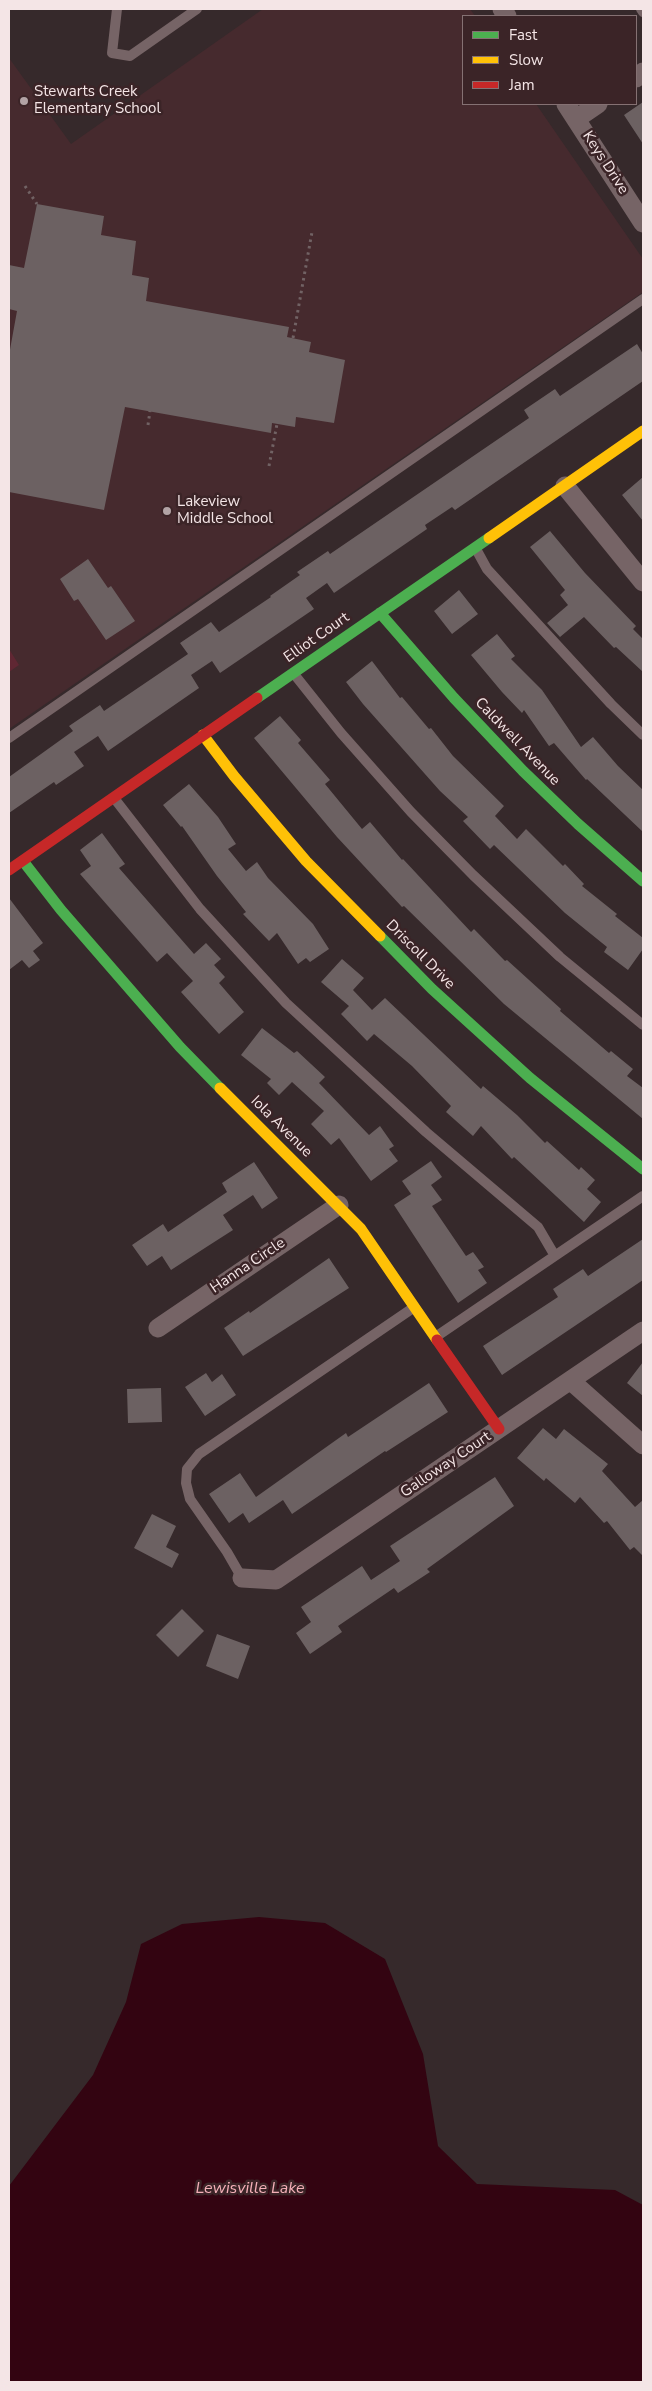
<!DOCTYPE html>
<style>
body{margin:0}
#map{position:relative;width:652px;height:2391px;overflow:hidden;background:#36292b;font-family:"Nunito Sans",sans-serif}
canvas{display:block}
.frame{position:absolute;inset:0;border:10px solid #f4e5e6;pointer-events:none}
.legend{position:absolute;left:462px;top:15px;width:175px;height:90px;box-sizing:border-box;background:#3b2427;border:1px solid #857173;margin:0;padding:6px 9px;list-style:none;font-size:15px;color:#f4e5e6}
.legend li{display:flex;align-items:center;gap:10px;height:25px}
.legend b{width:25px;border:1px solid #857173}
</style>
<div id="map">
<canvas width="652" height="2391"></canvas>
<div class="frame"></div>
<ul class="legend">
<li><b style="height:6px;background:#4caf50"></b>Fast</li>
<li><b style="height:6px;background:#ffc107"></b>Slow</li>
<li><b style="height:6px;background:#c62828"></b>Jam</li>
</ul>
</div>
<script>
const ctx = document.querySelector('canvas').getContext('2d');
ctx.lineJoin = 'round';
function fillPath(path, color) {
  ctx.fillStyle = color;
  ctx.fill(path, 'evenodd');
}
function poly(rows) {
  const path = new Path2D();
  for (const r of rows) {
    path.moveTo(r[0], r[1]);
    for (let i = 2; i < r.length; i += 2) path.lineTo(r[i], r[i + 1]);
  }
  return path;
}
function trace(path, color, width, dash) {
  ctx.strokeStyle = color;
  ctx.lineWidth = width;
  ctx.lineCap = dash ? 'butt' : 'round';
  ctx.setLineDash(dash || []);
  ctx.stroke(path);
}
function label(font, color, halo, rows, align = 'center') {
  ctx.font = font + ' "Nunito Sans",sans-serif';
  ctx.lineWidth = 5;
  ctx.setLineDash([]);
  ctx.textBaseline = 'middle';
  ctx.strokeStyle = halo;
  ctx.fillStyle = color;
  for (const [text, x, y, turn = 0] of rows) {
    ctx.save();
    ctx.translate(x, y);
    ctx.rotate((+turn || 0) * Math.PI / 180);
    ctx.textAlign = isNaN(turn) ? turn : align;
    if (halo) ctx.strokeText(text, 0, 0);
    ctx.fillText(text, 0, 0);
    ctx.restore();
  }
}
fillPath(poly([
 [263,9,470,9,475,16,463,16,463,104,536,104,643,259,643,292,9,729,9,58,71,144]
]), '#462a2e');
fillPath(poly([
 [9,649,19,665,9,672]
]), '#602733');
fillPath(poly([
 [259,1917,325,1923,385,1959,423,2054,438,2146,477,2184,615,2190,643,2205,643,2382,9,2382,9,2186,93,2075,126,2002,141,1944,182,1924]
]), '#330411');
fillPath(poly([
 [643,102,643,144,624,115],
 [37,204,104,216,101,235,136,241,132,275,149,278,146,301,289,327,287,337,311,342,309,352,345,360,334,423,296,417,295,427,272,423,271,433,125,407,104,510,9,492,9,355,17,311,9,309,9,265,24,268],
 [637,344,643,354,643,381,455,510,452,507,425,525,427,529,334,593,327,583,306,598,314,609,220,673,212,661,191,675,199,688,108,751,98,736,74,752,84,766,56,785,54,782,9,813,9,777,73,731,69,726,100,705,104,711,188,654,180,643,211,622,219,632,271,597,270,596,300,575,297,572,328,551,330,554,529,418,524,410,555,389,560,396],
 [643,477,643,521,622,495],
 [550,531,585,573,636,626,633,629,643,639,643,672,616,647,614,648,584,617,560,637,547,623,568,605,560,595,565,590,530,547],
 [88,559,108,588,111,586,135,621,106,640,78,599,74,601,60,579],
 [459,590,478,614,452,634,434,611],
 [497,634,515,656,511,659,542,690,581,747,593,737,618,766,643,790,643,832,587,779,586,780,554,743,549,746,524,710,522,713,502,692,471,655],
 [372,661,400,698,402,697,429,729,431,728,453,756,504,806,495,816,517,839,526,829,563,866,565,864,584,884,582,886,617,914,615,916,643,938,643,949,628,970,604,952,607,947,565,913,494,845,490,849,463,821,468,817,440,791,363,704,346,682],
 [280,716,301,740,298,743,330,780,325,784,362,829,370,822,402,860,403,859,471,932,474,929,505,961,507,960,561,1009,560,1011,609,1053,611,1051,633,1069,627,1076,643,1088,643,1119,504,1004,404,906,402,907,337,837,254,738],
 [189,784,218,817,236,844,228,849,246,871,257,862,268,878,313,924,329,949,310,962,306,958,298,964,277,933,269,941,243,914,246,912,217,876,182,826,181,827,163,805],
 [102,833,125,864,119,868,194,954,206,943,221,959,214,965,225,977,219,983,244,1012,219,1034,181,992,193,981,167,953,157,962,80,874,91,866,80,850],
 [9,898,43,943,33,951,40,960,29,968,22,960,9,970],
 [342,959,364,978,353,990,372,1010,385,998,481,1089,483,1086,517,1115,545,1143,547,1141,579,1170,581,1167,595,1180,587,1189,601,1202,584,1222,514,1157,512,1159,481,1126,473,1136,446,1112,451,1106,412,1066,374,1034,367,1041,341,1014,349,1006,321,982],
 [262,1028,294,1053,297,1051,325,1077,319,1083,369,1135,380,1126,394,1146,389,1149,398,1161,371,1181,339,1138,331,1145,311,1124,324,1111,292,1082,279,1095,267,1083,271,1079,241,1055],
 [431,1161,442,1177,431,1185,442,1200,432,1206,466,1256,473,1252,484,1267,478,1270,487,1283,458,1303,394,1205,411,1194,402,1181],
 [254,1162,278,1198,262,1209,253,1195,223,1215,233,1230,208,1246,171,1270,162,1256,147,1266,132,1245,163,1224,168,1232,227,1192,222,1183],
 [643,1239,643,1280,502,1375,483,1346,558,1297,553,1289,583,1269,588,1276],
 [329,1258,349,1288,243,1356,224,1328,249,1311,250,1313],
 [643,1362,643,1396,627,1383],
 [206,1373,212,1382,222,1374,236,1395,205,1416,185,1387],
 [429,1383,448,1412,386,1452,385,1451,292,1514,283,1500,249,1523,243,1513,229,1523,209,1494,240,1473,256,1497,346,1433,348,1437],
 [161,1388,162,1422,128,1423,127,1389],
 [543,1428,556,1439,564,1429,608,1464,602,1471,635,1507,643,1500,643,1556,634,1547,630,1550,607,1521,604,1523,580,1497,575,1503,546,1478,544,1481,517,1458],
 [495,1477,514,1506,427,1569,430,1572,398,1593,394,1588,338,1626,342,1632,310,1654,296,1633,311,1622,301,1607,362,1566,371,1580,400,1561,390,1546],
 [152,1514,176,1526,166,1547,179,1554,172,1568,134,1548],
 [182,1609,204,1631,178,1657,156,1635],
 [217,1634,250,1646,238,1679,206,1666]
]), '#6c6162');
trace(poly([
 [25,186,37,204],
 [293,338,312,232],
 [148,425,150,411],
 [269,466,277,424]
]), '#716264', 3, [2.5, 4]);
trace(poly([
 [117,9,112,53,130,56,197,9],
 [641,9,643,12],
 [476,549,487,569,611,704,643,735],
 [294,674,341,733,411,812,473,875,560,957,643,1025],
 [9,738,643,299],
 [114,798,200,909,286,1003,426,1132,538,1227,555,1256],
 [437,1336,643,1196],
 [242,1578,227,1552,190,1499,186,1483,187,1469,199,1454,413,1308]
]), '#766466', 10);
trace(poly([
 [502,9,507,16],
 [636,78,643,72],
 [566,104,643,223],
 [576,119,598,104],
 [565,486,643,582],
 [158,1328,339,1205],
 [571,1381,643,1445],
 [242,1578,276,1580,643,1331]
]), '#766466', 19);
trace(poly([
 [380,613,454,698,523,771,578,824,643,881],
 [257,698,489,538],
 [23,861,61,910,180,1047,220,1088],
 [380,936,432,989,530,1078,643,1169]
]), '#4caf50', 11);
trace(poly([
 [489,538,643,431],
 [203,735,234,776,306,861,380,936],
 [220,1088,361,1229,437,1340]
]), '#ffc107', 11);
trace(poly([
 [9,870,257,698],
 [437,1340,499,1429]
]), '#c62828', 11);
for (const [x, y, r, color] of [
 [24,101,5,"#b2a3a5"],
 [167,511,5,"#b2a3a5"]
]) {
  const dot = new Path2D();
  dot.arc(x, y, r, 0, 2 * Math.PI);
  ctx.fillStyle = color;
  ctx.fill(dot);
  trace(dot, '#3b2427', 2);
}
label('15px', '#f4e5e6', '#3b2427', [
 ["Stewarts Creek",34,92],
 ["Elementary School",34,109],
 ["Lakeview",177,502],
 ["Middle School",177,519]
], 'left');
label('15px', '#f4e5e6', '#3b2427', [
 ["Keys Drive",605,163,57],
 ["Elliot Court",317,638,-35],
 ["Caldwell Avenue",517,742,46],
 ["Driscoll Drive",420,955,45],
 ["Iola Avenue",281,1127,45],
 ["Hanna Circle",248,1266,-34],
 ["Galloway Court",446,1465,-34]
]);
label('italic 16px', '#f4b0b8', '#3b2427', [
 ["Lewisville Lake",250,2189]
]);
</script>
